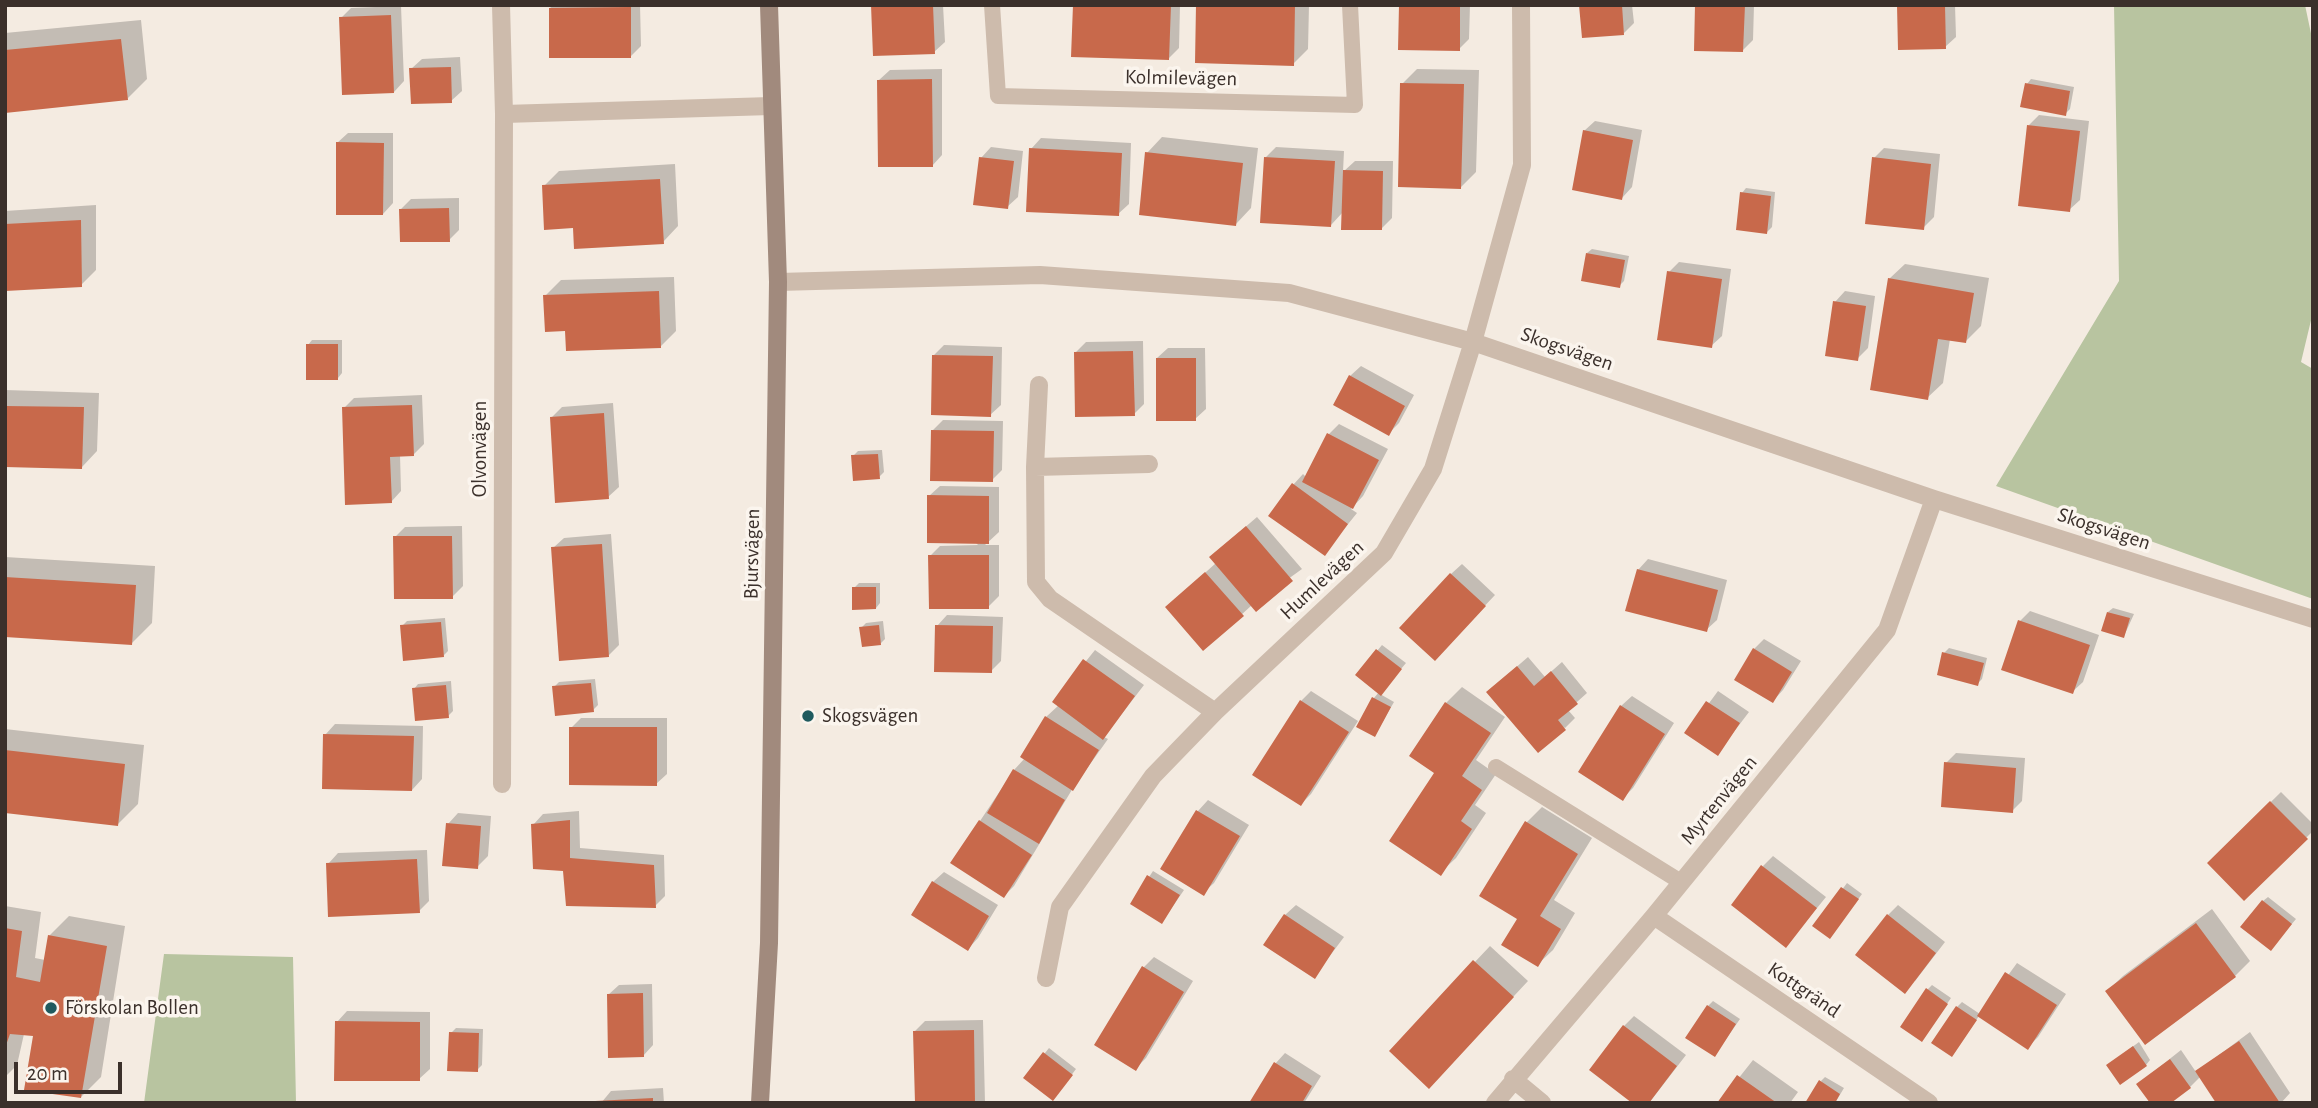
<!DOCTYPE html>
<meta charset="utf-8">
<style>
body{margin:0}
#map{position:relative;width:2318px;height:1108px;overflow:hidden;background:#f4ebe1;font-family:"Alegreya Sans",sans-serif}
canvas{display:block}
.frame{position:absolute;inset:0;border:7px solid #3b302b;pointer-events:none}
.scale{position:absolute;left:14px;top:1062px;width:108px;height:32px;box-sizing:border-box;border:4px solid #3b302b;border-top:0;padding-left:9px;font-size:21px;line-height:24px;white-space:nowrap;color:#3b302b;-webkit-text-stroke:5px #fbf5ee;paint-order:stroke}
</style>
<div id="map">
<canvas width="2318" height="1108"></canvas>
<div class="frame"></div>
<div class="scale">20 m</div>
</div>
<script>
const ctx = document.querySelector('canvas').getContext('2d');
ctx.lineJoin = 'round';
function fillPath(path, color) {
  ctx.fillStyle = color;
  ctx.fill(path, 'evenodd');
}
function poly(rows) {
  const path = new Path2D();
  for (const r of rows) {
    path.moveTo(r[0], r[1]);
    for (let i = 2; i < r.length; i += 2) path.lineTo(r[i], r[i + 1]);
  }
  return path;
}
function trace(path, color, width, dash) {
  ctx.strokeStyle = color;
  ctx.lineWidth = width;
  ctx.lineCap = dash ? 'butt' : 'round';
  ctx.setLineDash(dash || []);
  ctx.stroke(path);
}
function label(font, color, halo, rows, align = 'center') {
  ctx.font = font + ' "Alegreya Sans",sans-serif';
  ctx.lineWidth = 7;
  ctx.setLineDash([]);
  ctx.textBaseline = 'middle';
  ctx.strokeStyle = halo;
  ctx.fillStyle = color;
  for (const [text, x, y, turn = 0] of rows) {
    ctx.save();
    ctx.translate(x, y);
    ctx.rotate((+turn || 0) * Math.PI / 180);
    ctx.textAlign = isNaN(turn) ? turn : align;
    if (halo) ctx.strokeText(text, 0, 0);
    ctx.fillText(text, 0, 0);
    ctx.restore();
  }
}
fillPath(poly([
 [2114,5,2305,5,2313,43,2313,312,2301,362,2313,369,2313,599,1996,486,2119,281],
 [164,954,293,957,296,1103,144,1103]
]), '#b8c4a0');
fillPath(poly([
 [554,5,640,5,641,46,631,56,550,8],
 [872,5,943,5,945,42,934,52],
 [1074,5,1180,5,1179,48,1169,58],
 [1198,5,1309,5,1308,49,1293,64],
 [1400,5,1470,5,1469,39,1459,49],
 [1581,5,1632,5,1634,23,1623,34],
 [1697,5,1754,5,1753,40,1743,50],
 [1898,5,1955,5,1956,37,1945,47],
 [401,6,404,81,394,92,341,18,351,8],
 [141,20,147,79,127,99,5,111,5,33],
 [460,57,462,91,451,101,411,69,422,59],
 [942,69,942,155,932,166,879,80,890,70],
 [1417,69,1479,70,1476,172,1461,187,1402,84],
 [2031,79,2074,87,2070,109,2065,114,2027,84],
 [2039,115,2089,121,2080,200,2069,210,2029,125],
 [1595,121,1642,130,1632,187,1622,198,1584,131],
 [348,133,393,133,393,203,383,214,337,143],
 [1162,137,1258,148,1251,208,1236,224,1147,153],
 [1041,138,1131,143,1129,204,1118,214,1031,149],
 [991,147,1023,151,1018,197,1007,207,981,158],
 [1276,147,1344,151,1343,172,1355,161,1393,161,1392,218,1381,229,1343,212,1331,225,1265,158],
 [1884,148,1940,154,1934,217,1923,228,1874,158],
 [675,164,678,226,663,242,544,186,559,171],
 [1746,188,1775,192,1772,227,1767,232,1742,193],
 [459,198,459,230,449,240,401,209,411,199],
 [96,205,96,270,81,285,5,289,5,211],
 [1592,249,1629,256,1624,281,1619,286,1587,253],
 [1679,262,1731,269,1722,336,1711,346,1669,272],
 [1905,264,1989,278,1981,326,1965,342,1950,339,1943,383,1927,398,1889,279],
 [674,277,676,331,661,346,567,330,545,296,561,280],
 [1845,291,1875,296,1868,348,1857,359,1835,302],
 [312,340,342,340,342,373,338,378,308,345],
 [1143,341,1144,404,1134,414,1075,353,1086,342],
 [944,345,1002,347,1001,405,990,415,934,355],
 [1168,348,1205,348,1206,409,1195,419,1157,358],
 [1361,366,1414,395,1399,423,1389,433,1350,376],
 [5,390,99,393,97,451,82,467,5,465],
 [422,395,424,444,413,455,400,455,401,491,391,502,344,408,354,398],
 [613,403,619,487,608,497,552,417,562,407],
 [943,420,1003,421,1002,470,992,480,932,431],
 [1339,424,1388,449,1363,496,1351,509,1357,513,1324,554,1293,485,1303,474,1306,477,1329,434],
 [882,450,884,472,879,477,853,456,858,451],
 [940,486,999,487,999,532,985,545,999,545,999,596,988,607,930,556,940,546,978,545,929,496],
 [1257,517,1302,569,1252,605,1204,649,1178,597,1216,563,1222,547],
 [462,526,463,586,452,597,395,537,405,527],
 [611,534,619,645,608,656,553,548,564,538],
 [5,557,155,566,152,623,132,643,5,635],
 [1648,559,1727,580,1717,620,1706,630,1638,570],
 [1462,564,1495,595,1445,648,1451,574],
 [859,583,880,583,880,603,876,608,854,588],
 [2113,608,2134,614,2124,636,2108,612],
 [2030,611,2099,635,2083,682,2072,692,2020,621],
 [947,615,1003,617,1001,661,991,671,937,626],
 [445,618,448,651,443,656,402,626,407,621],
 [883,621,885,639,880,644,861,628,866,623],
 [1764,639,1801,661,1783,690,1773,701,1754,649],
 [1382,645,1406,663,1380,694,1394,702,1375,735,1374,698,1379,692,1357,675],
 [1949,648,1987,658,1982,679,1977,684,1944,653],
 [1095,650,1144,685,1104,737,1108,739,1073,788,1014,886,1004,896,980,821,1014,770,1025,758,1046,717,1059,705,1054,701],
 [1528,657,1545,677,1562,662,1587,693,1568,710,1575,718,1565,728,1499,682],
 [595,679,598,705,593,710,554,687,559,682],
 [451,681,453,711,448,716,414,689,418,684],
 [1462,687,1505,717,1476,760,1496,774,1475,805,1486,813,1456,858,1440,873,1436,772,1411,755,1446,703],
 [1311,691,1358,721,1311,794,1301,804,1301,701],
 [1718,691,1749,712,1717,754,1687,733],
 [1632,696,1674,723,1633,788,1623,798,1621,706],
 [581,718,667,718,667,774,656,784,571,728],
 [335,724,423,726,422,779,412,790,325,735],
 [5,729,144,745,138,804,118,824,5,812],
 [1956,753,2025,758,2022,801,2012,811,1946,763],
 [2281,792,2313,824,2313,831,2244,899,2209,863],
 [1208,800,1249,825,1214,883,1203,893,1162,868,1198,811],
 [1542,807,1592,838,1554,900,1575,913,1553,950,1537,965,1520,918,1482,895,1527,822],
 [579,811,580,848,664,855,665,896,655,906,564,869,533,825,543,814],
 [458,813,491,816,488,856,477,867,448,824],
 [427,850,429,901,419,911,328,864,338,853],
 [1773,856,1826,897,1786,946,1763,866],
 [1153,871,1184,890,1162,922,1132,903],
 [944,872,998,905,978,938,968,949,933,882],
 [1847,883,1862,894,1834,932,1815,926],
 [2268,897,2296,919,2275,944,2263,901],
 [1296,905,1344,937,1314,977,1285,915],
 [1898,905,1945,942,1915,981,1888,915],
 [5,906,41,912,35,958,45,960,49,936,69,916,125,926,101,1077,81,1097,35,1035,24,1034,17,1065,5,1077],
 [2212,909,2250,961,2235,976,2107,991,2123,976],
 [1490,946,1528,981,1444,1071,1391,1051],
 [1154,957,1193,981,1146,1058,1136,1068,1144,967],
 [2017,963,2066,994,2038,1037,2028,1047,1979,1016,1956,1050,1957,1007,1962,1002,1980,1014],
 [652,984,653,1045,643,1056,608,995,619,985],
 [1932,985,1951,998,1922,1040,1927,990],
 [1713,1001,1740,1019,1715,1055,1708,1006],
 [347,1011,430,1012,430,1069,419,1079,337,1022],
 [1634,1016,1686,1055,1649,1103,1624,1026],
 [983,1020,985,1103,917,1103,915,1031,925,1021],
 [456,1028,483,1029,482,1065,477,1070,451,1033],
 [2250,1032,2290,1093,2281,1103,2218,1103,2201,1076,2190,1087,2138,1084,2181,1050,2196,1072],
 [2139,1042,2150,1060,2146,1065,2108,1065],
 [1049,1048,1076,1069,1057,1094,1025,1078],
 [1285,1053,1321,1076,1304,1103,1251,1103,1275,1064],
 [1753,1060,1798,1092,1790,1103,1719,1103],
 [1825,1077,1844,1088,1835,1103,1821,1081],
 [663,1088,664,1103,601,1103,611,1091]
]), '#0003');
fillPath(poly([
 [871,5,933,5,935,54,873,56],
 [1073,5,1171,5,1169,60,1071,57],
 [1196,5,1295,5,1294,66,1195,63],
 [1399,5,1460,5,1460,51,1398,50],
 [1579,5,1622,5,1624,35,1582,38],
 [1695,5,1745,5,1743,52,1694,51],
 [1897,5,1945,5,1946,49,1898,50],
 [631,7,631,58,549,58,549,8],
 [391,15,394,93,342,95,339,17],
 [121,39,128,100,5,113,5,50],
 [451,67,452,103,411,104,409,68],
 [932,79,933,167,878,167,877,80],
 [1400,83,1464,84,1461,189,1398,187],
 [2025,83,2070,91,2066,116,2020,107],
 [2027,125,2080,131,2070,212,2018,206],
 [1583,130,1633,140,1622,200,1572,190],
 [336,142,384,143,383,215,336,215],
 [1029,148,1122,153,1119,216,1026,212],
 [1145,152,1243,163,1236,226,1139,215],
 [979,157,1014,161,1008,209,973,205],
 [1264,157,1335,161,1331,227,1260,223],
 [1872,157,1931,164,1924,230,1865,224],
 [1343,170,1383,171,1382,230,1341,230],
 [660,179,664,244,574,249,573,228,544,230,542,185],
 [1740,192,1771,196,1767,234,1736,230],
 [449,208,450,242,400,242,399,209],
 [81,220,82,287,5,291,5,224],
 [1586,253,1625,260,1620,288,1581,281],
 [1667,271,1722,279,1712,348,1657,340],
 [1888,278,1974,293,1966,343,1938,339,1928,400,1870,390],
 [659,291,661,348,566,351,565,331,545,332,543,295],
 [1833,301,1866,306,1858,361,1825,356],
 [306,344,338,344,338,380,306,380],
 [1133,351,1135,416,1075,417,1074,352],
 [932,355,993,356,991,417,931,415],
 [1156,358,1196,358,1196,421,1156,421],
 [1349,375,1405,406,1389,436,1333,405],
 [412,405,414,456,390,457,392,503,345,505,342,407],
 [5,406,84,407,82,469,5,467],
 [604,413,609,499,555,503,550,417],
 [931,430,994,431,993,482,930,481],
 [1327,433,1379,460,1353,509,1302,482],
 [878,454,880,479,853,481,851,455],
 [1292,483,1348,524,1325,556,1268,516],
 [927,495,989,496,989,544,927,543],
 [1246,526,1293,581,1256,612,1209,557],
 [393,536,452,536,453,599,394,599],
 [602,544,609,657,559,661,551,547],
 [928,555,989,555,989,609,929,609],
 [1637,569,1718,590,1707,632,1625,611],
 [1205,572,1244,616,1203,651,1165,607],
 [1450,573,1486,606,1435,661,1399,628],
 [5,577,136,585,132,645,5,637],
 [852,587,876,587,876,609,852,610],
 [2107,612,2130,618,2124,638,2101,631],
 [2018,620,2090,645,2073,694,2001,670],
 [441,622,444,657,403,661,400,625],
 [879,625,881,645,862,647,859,627],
 [935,625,993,626,992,673,934,672],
 [1753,648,1792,672,1773,703,1734,680],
 [1376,649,1402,669,1381,696,1355,675],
 [1942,652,1984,663,1978,686,1937,675],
 [1083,659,1135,696,1103,740,1052,702],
 [1517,666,1534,686,1551,671,1578,704,1558,720,1566,730,1538,753,1486,692],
 [591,683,594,712,555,716,552,686],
 [446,685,449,718,415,721,412,688],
 [1372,697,1391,707,1375,737,1356,727],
 [1300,700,1349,732,1301,806,1252,775],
 [1706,701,1740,723,1718,756,1684,733],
 [1445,702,1491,733,1462,776,1482,790,1461,821,1472,829,1441,876,1389,841,1434,773,1409,756],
 [1620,705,1665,734,1623,801,1578,772],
 [1045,716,1099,750,1073,791,1020,757],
 [569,727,657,727,657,786,569,785],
 [323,734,414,736,412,791,322,789],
 [5,750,125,764,118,826,5,813],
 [1944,762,2016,768,2013,813,1941,807],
 [1013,769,1065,800,1039,844,987,813],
 [2270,801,2308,839,2244,901,2207,863],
 [1196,810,1240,836,1204,896,1160,869],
 [570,820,570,858,654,865,656,908,566,906,563,871,533,869,531,824],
 [979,820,1032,855,1004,898,950,863],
 [1525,821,1578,854,1540,916,1561,929,1538,967,1501,945,1517,919,1479,896],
 [446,823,481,826,478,869,442,866],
 [417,859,420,913,328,917,326,863],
 [1761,865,1817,908,1786,948,1731,905],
 [1147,875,1180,895,1162,924,1130,904],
 [932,881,989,916,968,951,911,915],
 [1841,887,1859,899,1830,939,1812,926],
 [2262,900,2292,924,2271,951,2240,927],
 [1284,914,1335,948,1315,979,1263,945],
 [1887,914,1936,953,1905,994,1855,955],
 [2196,923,2236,977,2145,1045,2105,991],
 [5,928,22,931,16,977,40,982,48,935,107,946,81,1098,24,1090,33,1036,10,1034,5,1048],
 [1473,960,1514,997,1429,1089,1389,1051],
 [1142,966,1184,992,1136,1071,1094,1045],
 [2005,972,2057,1005,2028,1050,1977,1016],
 [1926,988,1948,1004,1922,1042,1900,1027],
 [643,993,644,1057,608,1058,607,994],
 [1707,1005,1736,1024,1715,1057,1685,1038],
 [1956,1006,1977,1020,1952,1057,1931,1043],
 [335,1021,420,1022,420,1081,334,1081],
 [1623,1025,1677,1066,1649,1103,1632,1103,1589,1070],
 [974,1030,975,1103,915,1103,913,1031],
 [449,1032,479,1033,478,1072,447,1071],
 [2239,1041,2280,1103,2216,1103,2195,1071],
 [2133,1046,2147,1066,2120,1085,2106,1065],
 [1043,1052,1073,1075,1053,1101,1023,1078],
 [2170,1059,2191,1088,2171,1103,2150,1103,2136,1084],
 [1274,1062,1312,1086,1302,1103,1249,1103],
 [1737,1075,1777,1103,1717,1103],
 [1819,1080,1840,1094,1835,1103,1805,1103],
 [653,1098,653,1103,595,1103,595,1101]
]), '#c8694b');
trace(poly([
 [992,5,998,96,1355,105,1350,5],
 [1496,767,1681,882]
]), '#cdbbac', 16);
trace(poly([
 [501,5,504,114,502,784],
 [504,114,771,106],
 [778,282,1040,275,1289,293,1473,342,1934,499,2313,619],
 [1149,464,1035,467,1036,582,1050,599,1215,712],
 [1035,467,1039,385],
 [1654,916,1929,1103],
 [1046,978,1060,907,1153,776,1215,712,1384,553,1433,469,1473,342,1522,165,1521,5],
 [1513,1079,1542,1103],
 [1495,1103,1654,916,1887,630,1934,499]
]), '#cdbbac', 18);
trace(poly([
 [760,1103,769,943,778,282,769,5]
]), '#a18a7d', 18);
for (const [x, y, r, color] of [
 [808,716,7,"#1f5a5e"],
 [51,1008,7,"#1f5a5e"]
]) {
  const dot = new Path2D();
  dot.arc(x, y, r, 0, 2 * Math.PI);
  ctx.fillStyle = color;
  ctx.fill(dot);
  trace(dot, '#fbf5ee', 2.5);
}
label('21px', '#3b302b', '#fbf5ee', [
 ["Kolmilevägen",1181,78,1],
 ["Skogsvägen",1567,349,19],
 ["Olvonvägen",480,449,-90],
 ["Skogsvägen",2104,529,18],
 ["Bjursvägen",752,554,-89],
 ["Humlevägen",1322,580,-43],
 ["Myrtenvägen",1719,800,-51],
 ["Kottgränd",1804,990,34]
]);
label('21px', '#3b302b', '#fbf5ee', [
 ["Skogsvägen",822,716],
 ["Förskolan Bollen",65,1008]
], 'left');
</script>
